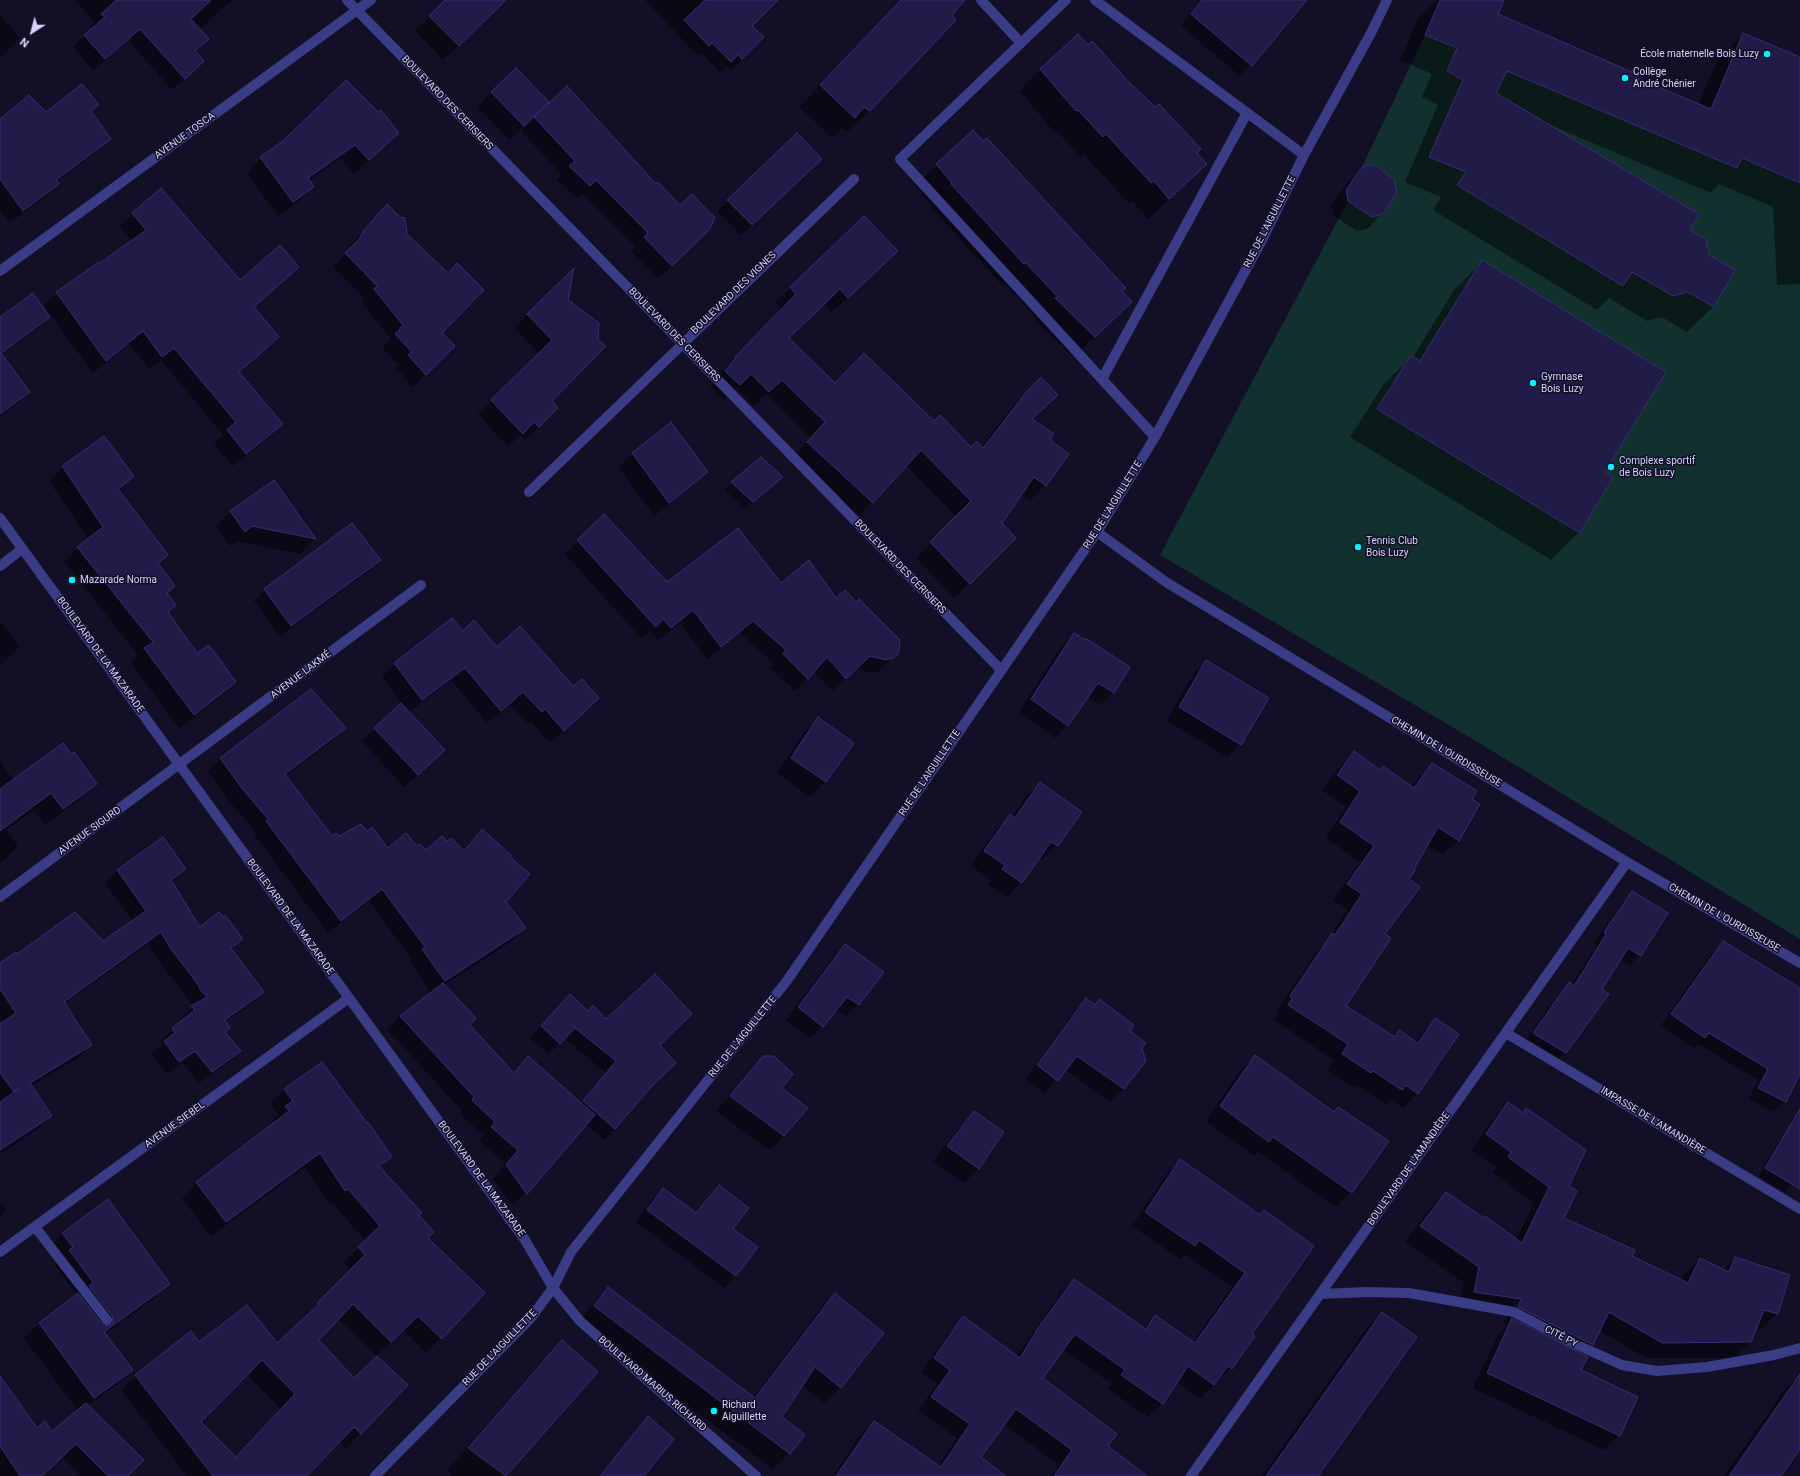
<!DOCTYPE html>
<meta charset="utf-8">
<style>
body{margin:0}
#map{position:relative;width:1800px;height:1476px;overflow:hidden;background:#120f27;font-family:Roboto,sans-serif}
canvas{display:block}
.north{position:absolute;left:12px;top:12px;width:40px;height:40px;-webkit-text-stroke:3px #120f27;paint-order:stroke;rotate:216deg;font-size:11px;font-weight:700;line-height:16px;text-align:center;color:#d7d5ff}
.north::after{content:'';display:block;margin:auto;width:14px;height:18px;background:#d7d5ff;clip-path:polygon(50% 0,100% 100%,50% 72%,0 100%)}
</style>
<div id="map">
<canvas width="1800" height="1476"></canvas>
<div class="north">N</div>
</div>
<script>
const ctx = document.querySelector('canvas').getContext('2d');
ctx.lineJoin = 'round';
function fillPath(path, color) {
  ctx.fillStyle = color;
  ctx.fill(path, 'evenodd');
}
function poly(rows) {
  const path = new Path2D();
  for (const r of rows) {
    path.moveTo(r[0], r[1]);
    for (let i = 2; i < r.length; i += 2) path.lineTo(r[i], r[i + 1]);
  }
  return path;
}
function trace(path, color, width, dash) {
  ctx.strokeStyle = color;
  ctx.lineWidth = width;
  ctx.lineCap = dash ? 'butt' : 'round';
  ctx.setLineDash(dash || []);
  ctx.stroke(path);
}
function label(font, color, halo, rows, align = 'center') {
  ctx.font = font + ' Roboto,sans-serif';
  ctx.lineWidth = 3;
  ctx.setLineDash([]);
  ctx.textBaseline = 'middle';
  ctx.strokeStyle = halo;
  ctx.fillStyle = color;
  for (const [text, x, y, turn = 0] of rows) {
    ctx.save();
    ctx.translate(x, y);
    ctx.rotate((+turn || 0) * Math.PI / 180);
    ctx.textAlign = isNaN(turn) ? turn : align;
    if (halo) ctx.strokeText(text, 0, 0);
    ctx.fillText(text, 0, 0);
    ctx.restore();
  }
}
fillPath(poly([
 [1425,35,1737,168,1742,158,1800,183,1800,939,1476,741,1160,555,1348,201,1346,190,1362,167]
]), '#12312e');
fillPath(poly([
 [74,0,232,0,199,30,208,39,195,52,191,73,172,90,128,40,93,70,73,47,93,29,90,26,95,22],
 [448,0,489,0,497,7,443,60,415,31],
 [645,0,777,0,750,26,742,59,731,69,727,66,720,73,701,53,698,56],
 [901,0,955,0,950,15,955,20,848,132,842,128,833,138,799,107],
 [1202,0,1232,0,1275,37,1240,76,1181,26],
 [1437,0,1503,0,1496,14,1698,105,1718,59,1743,34,1800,58,1800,284,1777,285,1773,207,1719,184,1711,193,1548,124,1548,125,1688,230,1708,256,1734,270,1713,307,1687,332,1662,317,1647,321,1609,298,1597,310,1433,210,1441,197,1405,182,1438,105,1422,97,1432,74,1400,60,1419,17],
 [0,15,20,38,0,58],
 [1041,69,1196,153,1206,164,1148,219,1132,201,1129,203,1084,155,1081,158,1056,130,1054,132,1020,91],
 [567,87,656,185,695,243,658,279,631,251,635,247,582,193,576,198,557,180,562,175,521,131],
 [492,92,548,102,509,140,477,107],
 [97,105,91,112,109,139,97,151,56,182,58,184,45,197,10,223,0,209,0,120],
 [973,131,1131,302,1073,357,1035,320,1037,319,1005,284,1002,285,930,206,932,205,915,186],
 [398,133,354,174,340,158,309,181,313,187,299,201,278,216,247,173,261,158],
 [1363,168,1382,214,1367,229,1357,231,1334,216,1331,206,1347,183],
 [810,170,741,235,717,212,728,200],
 [161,189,240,281,298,267,253,308,278,337,238,373,282,424,269,437,233,466,214,444,223,435,161,360,149,369,129,343,93,373,44,306,57,293,132,241,120,226],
 [375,219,406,234,440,333,453,346,413,387,396,368,399,365,382,348,391,339,362,303,365,299,333,267,346,253,351,244],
 [1482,262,1604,473,1579,532,1551,560,1350,437,1384,384,1412,356,1413,357,1454,290],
 [881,266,832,312,824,303,788,338,835,384,934,422,971,449,981,447,1013,406,1041,379,1057,395,1032,420,1048,440,1068,454,1045,485,1030,501,1021,494,1001,523,1015,538,954,598,916,558,956,517,906,465,857,518,792,458,811,438,766,394,754,406,736,388,724,400,710,387,722,374,721,373,782,310,775,303,791,288],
 [572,271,550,401,557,408,525,440,520,435,508,447,478,414,539,354,514,328],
 [49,317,42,324,14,345,0,326,0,320],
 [0,353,29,392,17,404,0,416],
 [670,423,706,472,692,485,654,516,619,467,632,454],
 [63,467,132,476,118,491,166,555,157,564,167,613,197,654,235,682,221,696,179,728,131,663,138,655,64,561,88,539,49,481],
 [782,477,745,509,725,490,732,482],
 [274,481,314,539,300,554,237,541,230,546,216,526,231,512],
 [248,524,286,532,286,534,247,526],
 [604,516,667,583,781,585,836,599,897,653,879,671,872,673,856,668,833,691,814,671,795,691,770,668,773,663,740,633,707,659,680,623,658,640,650,631,642,639,565,554],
 [352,524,380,560,369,571,280,636,254,601,265,590],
 [2,623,19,647,0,665,0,624],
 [463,633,573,688,584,711,550,743,531,721,528,724,510,705,487,723,451,680,408,713,430,763,404,787,362,741,402,704,382,677,395,664],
 [1074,634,1113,692,1101,705,1087,697,1067,726,1055,738,1019,712,1061,647],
 [1207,661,1240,744,1227,757,1166,720,1194,674],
 [818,719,852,743,825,782,810,797,777,773,803,734],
 [345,728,332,741,285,776,331,837,367,832,388,850,417,847,426,851,447,842,463,851,482,830,505,902,524,928,512,941,444,985,468,1025,512,1073,528,1057,580,1104,606,1073,564,1038,549,1054,530,1038,559,1007,588,1012,659,1045,647,1089,615,1129,604,1140,586,1124,513,1206,493,1179,506,1164,479,1141,483,1135,460,1114,462,1111,387,1029,400,1016,431,993,410,962,412,960,369,901,328,933,254,834,256,832,228,800,208,771,221,758],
 [1354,753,1380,771,1411,787,1432,764,1470,799,1458,840,1443,855,1427,845,1408,879,1384,934,1344,1007,1394,1038,1400,1032,1415,1042,1435,1019,1418,1093,1403,1108,1391,1100,1386,1105,1357,1085,1355,1088,1327,1070,1334,1060,1274,1020,1278,1014,1276,1012,1318,950,1328,939,1348,909,1333,900,1360,862,1326,838,1346,807,1322,790,1339,768],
 [1402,1081,1416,1091,1416,1093,1401,1083],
 [71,755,96,783,79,800,45,825,34,810,6,830,18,846,0,863,0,761,13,780],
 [1040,783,1081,812,1057,845,1042,860,1039,857,1021,882,1007,897,988,884,991,880,971,866,996,830,1010,816,1012,817,1025,798],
 [162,838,185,869,171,882,200,928,242,939,232,949,262,992,250,1004,225,1022,224,1032,240,1051,228,1063,199,1083,182,1062,167,1074,152,1054,163,1044,161,1041,182,1022,180,1019,193,1006,159,961,148,944,64,1004,91,1045,79,1057,31,1086,51,1116,39,1128,0,1154,0,1026,3,1023,0,1018,0,964,17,955,103,943,133,922,105,883,117,871],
 [1633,892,1640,955,1630,965,1619,959,1565,1052,1555,1063,1523,1044,1559,994,1570,984,1571,985,1597,945,1594,943,1622,903],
 [1723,942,1800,989,1800,1072,1785,1101,1774,1112,1749,1099,1758,1080,1698,1044,1694,1048,1661,1025,1712,953],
 [845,945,858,1004,846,1016,836,1009,810,1039,786,1020,833,957],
 [1086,999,1128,1031,1141,1048,1145,1061,1123,1089,1110,1102,1065,1069,1044,1093,1025,1079,1074,1012],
 [1255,1056,1333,1113,1351,1192,1336,1207,1258,1152,1254,1156,1206,1121,1240,1071],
 [764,1057,781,1088,784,1136,769,1150,716,1111],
 [285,1089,390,1157,379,1168,418,1215,427,1238,483,1293,426,1353,403,1330,376,1356,338,1318,317,1340,354,1380,407,1385,346,1448,340,1441,306,1476,187,1476,121,1390,136,1376,199,1344,276,1345,304,1319,303,1318,351,1270,344,1262,366,1241,332,1203,330,1205,305,1167,211,1236,182,1198,197,1183,273,1124,271,1122,278,1115,270,1104],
 [247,1374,281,1409,235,1458,199,1422],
 [1509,1104,1522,1113,1526,1109,1567,1187,1562,1219,1631,1256,1681,1281,1684,1274,1700,1259,1723,1270,1735,1258,1789,1276,1777,1314,1761,1329,1757,1328,1750,1342,1735,1358,1646,1358,1599,1330,1592,1344,1582,1355,1580,1370,1619,1436,1604,1450,1473,1388,1498,1335,1507,1325,1503,1322,1507,1315,1459,1307,1464,1283,1405,1242,1430,1209,1446,1193,1516,1240,1534,1203,1493,1173,1497,1168,1472,1150,1493,1119],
 [1514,1303,1587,1341,1587,1343,1513,1305],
 [974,1112,1003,1132,978,1169,964,1183,933,1161,960,1127],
 [1788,1132,1800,1139,1800,1170,1792,1184,1785,1192,1759,1176,1781,1139],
 [1180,1161,1260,1216,1250,1334,1231,1368,1200,1399,1177,1382,1162,1403,1148,1417,1108,1389,1112,1384,1063,1349,1042,1378,1106,1446,1120,1476,1051,1476,1059,1465,1003,1424,979,1458,1005,1476,834,1476,834,1474,860,1436,874,1422,938,1466,957,1438,918,1411,937,1384,921,1373,950,1332,964,1318,1017,1356,1060,1294,1074,1280,1143,1328,1155,1316,1193,1342,1232,1287,1185,1254,1180,1259,1132,1226,1166,1175],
 [719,1186,732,1229,756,1248,736,1276,724,1288,636,1222,651,1201,663,1189,695,1213],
 [0,1203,6,1210,0,1216],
 [63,1233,168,1283,154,1298,105,1334,131,1370,116,1385,87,1406,126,1476,81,1476,62,1457,41,1476,0,1476,0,1378,37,1430,52,1433,78,1411,24,1338,39,1324,77,1295,55,1265,58,1262,48,1248],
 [608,1289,753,1398,819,1311,835,1295,841,1387,824,1403,802,1385,780,1417,789,1453,773,1469,578,1323,592,1305],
 [1382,1313,1317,1476,1262,1476,1367,1328],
 [562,1342,597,1372,506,1476,454,1476,447,1470,540,1364],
 [1800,1375,1800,1447,1780,1476,1724,1476,1783,1392],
 [648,1417,642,1476,599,1476,636,1430]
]), '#0007');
const building = poly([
 [116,0,211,0,191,19,209,39,195,51,204,61,185,79,140,29,105,59,84,35,105,17,101,14,116,0],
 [445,0,506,0,459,46,429,16,445,0],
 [705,0,778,0,752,26,764,37,742,59,738,55,731,62,712,43,709,46,684,20,705,0],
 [901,0,965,0,952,15,956,20,870,111,864,107,855,118,820,85,901,0],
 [1202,0,1307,0,1252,66,1191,14,1202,0],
 [1440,0,1504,0,1498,14,1639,75,1637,78,1711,109,1743,33,1800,57,1800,183,1742,158,1737,168,1507,71,1496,93,1699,214,1690,230,1706,239,1709,255,1735,270,1714,307,1688,292,1673,296,1632,272,1623,286,1457,185,1466,172,1429,157,1463,80,1447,71,1457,48,1425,35,1440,0],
 [1078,34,1088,45,1092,41,1129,82,1155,107,1159,104,1201,149,1197,153,1207,164,1169,199,1154,181,1151,183,1106,134,1103,137,1078,110,1076,111,1040,69,1078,34],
 [516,68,549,102,524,126,491,92,516,68],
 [346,80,378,112,381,110,399,133,369,160,355,145,308,178,314,187,293,202,260,157,283,141,346,80],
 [82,84,99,105,91,111,111,139,56,180,59,184,23,211,0,179,0,119,29,95,46,112,82,84],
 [567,86,656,184,658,182,680,205,692,194,715,218,709,230,672,266,644,237,648,233,596,180,590,186,569,166,575,161,534,117,567,86],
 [973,130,983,141,987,138,1126,288,1122,291,1132,302,1095,337,1055,298,1058,297,1026,263,1024,264,951,184,952,183,936,164,973,130],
 [797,133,822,159,752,225,727,200,797,133],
 [1373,164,1394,179,1397,193,1383,214,1372,217,1348,201,1346,190,1362,167,1373,164],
 [161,188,240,280,280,245,299,267,254,307,279,337,239,372,283,424,246,454,227,430,236,422,174,348,162,357,143,331,106,361,56,292,99,262,100,263,146,230,132,213,161,188],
 [387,204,400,217,405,218,407,234,448,273,457,263,484,290,442,333,455,346,426,375,408,355,412,352,395,334,403,325,374,289,377,286,345,253,359,239,364,230,387,204],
 [864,216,898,251,848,298,840,289,789,338,835,383,864,353,934,421,940,415,971,447,977,441,983,448,1028,390,1041,377,1058,395,1032,419,1054,434,1050,440,1069,454,1046,486,1034,477,1002,523,1016,538,970,584,930,542,971,501,921,450,873,503,807,442,825,422,782,380,769,392,751,374,740,385,725,371,736,358,735,357,796,294,790,287,864,216],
 [1482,260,1666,372,1605,472,1613,478,1580,533,1377,409,1411,355,1420,361,1482,260],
 [574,268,568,300,599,323,598,339,606,346,552,401,558,408,539,427,534,422,523,434,491,400,552,340,527,314,574,268],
 [33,293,50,317,1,353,30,392,0,414,0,317,33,293],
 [671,422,708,472,669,503,632,453,671,422],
 [104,436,134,476,118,489,168,555,158,563,175,586,167,593,176,605,168,612,197,653,209,645,236,682,194,715,144,648,153,642,77,547,103,527,62,466,104,436],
 [761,457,783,477,753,502,731,482,761,457],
 [274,480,316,539,252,526,245,532,230,511,274,480],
 [604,514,667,582,738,528,781,583,809,560,836,598,845,590,856,602,859,599,899,639,900,647,898,654,893,658,886,660,870,656,846,679,827,657,808,679,783,654,786,650,753,621,721,647,693,610,671,628,663,619,656,627,577,540,604,514],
 [352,523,381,560,291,626,264,589,352,523],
 [452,618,463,631,474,620,497,647,520,626,573,686,582,679,599,698,564,731,545,709,542,712,523,692,501,711,465,668,422,700,394,663,452,618],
 [1074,633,1086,640,1087,639,1130,667,1114,693,1098,683,1068,726,1031,699,1074,633],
 [1206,660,1269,698,1241,745,1179,707,1206,660],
 [311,689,346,728,285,774,332,836,336,833,339,836,361,824,367,831,372,827,388,848,406,833,417,846,420,844,426,850,442,836,447,841,451,838,464,851,482,829,511,855,510,857,530,874,506,902,526,928,445,981,422,949,425,947,382,889,341,921,266,821,268,819,241,787,220,758,311,689],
 [401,703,445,750,418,775,374,728,401,703],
 [818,717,854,743,826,782,791,758,818,717],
 [63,743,71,754,74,752,97,784,63,809,51,793,0,831,0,789,63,743],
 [1354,751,1380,770,1383,766,1414,788,1432,763,1477,791,1472,799,1480,804,1459,841,1438,827,1414,869,1415,871,1409,879,1420,887,1385,934,1391,938,1346,1006,1395,1037,1399,1030,1418,1043,1435,1018,1459,1034,1418,1094,1406,1085,1402,1090,1373,1071,1371,1073,1342,1054,1348,1044,1288,1005,1292,999,1290,996,1332,933,1335,935,1362,894,1347,884,1374,846,1340,822,1360,791,1337,775,1354,751],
 [1040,782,1082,812,1058,846,1051,842,1022,883,1002,869,1005,865,984,851,1010,814,1015,818,1040,782],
 [163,837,186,869,171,880,200,927,219,912,223,917,225,915,243,939,231,948,264,992,225,1020,230,1028,225,1032,241,1051,212,1072,195,1051,179,1062,164,1041,175,1033,172,1028,195,1010,191,1006,207,997,199,988,200,987,171,949,161,932,64,1002,92,1045,30,1083,52,1116,0,1150,0,1102,19,1089,14,1092,0,1073,0,1024,16,1013,0,989,0,963,16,952,17,954,75,912,103,941,146,911,117,870,163,837],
 [1632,891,1668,913,1641,956,1628,948,1602,989,1609,994,1566,1053,1533,1033,1569,982,1574,986,1606,934,1604,932,1632,891],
 [1723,941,1800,988,1800,1074,1786,1102,1758,1088,1768,1069,1709,1033,1705,1038,1671,1014,1723,941],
 [845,944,884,972,859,1005,847,997,823,1027,798,1007,845,944],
 [655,974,692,1014,660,1045,676,1063,651,1087,615,1129,583,1101,616,1061,575,1028,560,1044,541,1026,570,994,588,1011,593,1005,606,1019,655,974],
 [443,983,476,1018,470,1025,514,1073,528,1056,595,1115,527,1194,506,1165,518,1150,491,1127,495,1122,472,1100,474,1097,400,1016,443,983],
 [1086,998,1095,1005,1099,999,1134,1025,1130,1031,1146,1043,1142,1048,1146,1061,1124,1089,1077,1056,1058,1081,1037,1065,1086,998],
 [1255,1055,1334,1112,1338,1107,1389,1141,1352,1193,1273,1137,1269,1142,1220,1106,1255,1055],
 [763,1056,774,1056,793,1074,782,1088,808,1108,784,1136,730,1096,763,1056],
 [322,1062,367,1123,368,1122,392,1157,379,1166,422,1213,419,1215,434,1232,428,1238,485,1293,442,1339,418,1316,391,1342,353,1304,319,1340,354,1378,377,1356,408,1385,361,1434,354,1427,307,1476,213,1476,135,1375,191,1331,199,1342,247,1305,277,1343,319,1304,317,1303,365,1255,358,1247,380,1226,348,1189,345,1191,320,1153,226,1222,196,1182,289,1111,285,1106,293,1101,284,1089,322,1062],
 [262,1360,295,1394,236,1457,201,1422,262,1360],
 [1508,1102,1523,1113,1526,1108,1586,1150,1569,1186,1577,1191,1564,1218,1635,1250,1632,1256,1688,1283,1700,1258,1729,1272,1735,1257,1790,1275,1778,1314,1764,1310,1751,1342,1662,1343,1609,1312,1593,1345,1518,1307,1521,1299,1474,1292,1479,1267,1420,1226,1446,1192,1484,1218,1485,1216,1522,1243,1549,1187,1508,1157,1511,1152,1486,1134,1508,1102],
 [1800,1109,1800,1189,1765,1168,1800,1109],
 [974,1111,1004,1132,979,1169,947,1146,974,1111],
 [1180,1159,1260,1215,1264,1210,1314,1246,1252,1334,1255,1336,1232,1369,1228,1366,1214,1385,1188,1366,1163,1404,1121,1375,1125,1370,1075,1334,1043,1378,1117,1434,1108,1446,1147,1476,1054,1476,1072,1450,1016,1409,981,1457,1006,1476,836,1476,874,1421,941,1467,970,1424,931,1397,950,1370,934,1358,963,1316,1020,1358,1038,1328,1074,1279,1146,1329,1155,1315,1195,1343,1245,1273,1199,1240,1195,1246,1145,1212,1180,1159],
 [719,1185,749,1208,733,1229,758,1247,736,1276,647,1210,663,1188,696,1213,719,1185],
 [108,1199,170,1284,104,1332,133,1370,94,1398,39,1323,78,1293,102,1324,108,1326,113,1323,112,1316,89,1286,93,1282,69,1250,73,1247,62,1233,108,1199],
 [608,1287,755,1398,835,1293,884,1333,841,1388,815,1367,782,1417,805,1435,790,1454,594,1306,608,1287],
 [1382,1312,1417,1337,1333,1455,1318,1476,1266,1476,1382,1312],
 [1512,1318,1588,1357,1581,1370,1638,1397,1620,1436,1487,1373,1512,1318],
 [562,1340,598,1372,506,1476,468,1448,562,1340],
 [1800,1374,1800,1449,1781,1476,1729,1476,1800,1374],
 [0,1376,37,1428,45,1421,52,1431,86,1403,144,1460,128,1476,108,1476,76,1444,42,1476,20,1476,0,1446,0,1376],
 [648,1416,674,1439,644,1476,600,1476,648,1416]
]);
fillPath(building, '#211b48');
trace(building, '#372d74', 1);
trace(poly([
 [347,0,1001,670],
 [981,0,1021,43],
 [1066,0,900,159,1155,437],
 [1095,0,1304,155],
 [0,271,371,0],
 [1102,379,1247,113],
 [529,492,854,179],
 [0,518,525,1240,553,1288,580,1321,756,1476],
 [1097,532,1166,582,1627,862,1800,963],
 [0,566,22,549],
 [0,897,421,585],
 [1506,1033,1800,1209],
 [35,1227,107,1320],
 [0,1252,349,998],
 [1321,1294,1366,1292,1409,1293,1514,1312,1577,1345,1622,1365,1657,1371,1707,1367,1774,1355,1800,1348],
 [375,1476,530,1319,553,1288,571,1252,786,982,1097,532,1155,437,1262,240,1304,155,1371,33,1387,0],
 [1191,1476,1627,862]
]), '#3a3c86', 10);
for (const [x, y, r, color] of [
 [1767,54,4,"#01f6ff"],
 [1625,78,4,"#01f6ff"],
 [1533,383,4,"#01f6ff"],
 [1611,467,4,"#01f6ff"],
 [1358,547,4,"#01f6ff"],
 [72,580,4,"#01f6ff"],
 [714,1411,4,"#01f6ff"]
]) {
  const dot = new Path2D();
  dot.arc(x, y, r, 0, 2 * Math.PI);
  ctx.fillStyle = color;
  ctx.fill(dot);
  trace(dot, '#120f27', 1.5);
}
label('10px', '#d7d5ff', '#120f27', [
 ["École maternelle Bois Luzy",1759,54,"right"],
 ["Collège",1633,72],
 ["André Chénier",1633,84],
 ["Gymnase",1541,377],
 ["Bois Luzy",1541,389],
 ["Complexe sportif",1619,461],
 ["de Bois Luzy",1619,473],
 ["Tennis Club",1366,541],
 ["Bois Luzy",1366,553],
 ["Mazarade Norma",80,580],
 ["Richard",722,1405],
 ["Aiguillette",722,1417]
], 'left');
label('10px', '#d7d5ff', '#120f27', [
 ["BOULEVARD DES CERISIERS",447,103,46],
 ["AVENUE TOSCA",185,136,-36],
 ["RUE DE L'AIGUILLETTE",1270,222,-63],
 ["BOULEVARD DES VIGNES",734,293,-44],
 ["BOULEVARD DES CERISIERS",674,335,46],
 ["RUE DE L'AIGUILLETTE",1113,505,-58],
 ["BOULEVARD DES CERISIERS",900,567,46],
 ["BOULEVARD DE LA MAZARADE",100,655,54],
 ["AVENUE LAKMÉ",301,675,-37],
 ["CHEMIN DE L'OURDISSEUSE",1446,752,31],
 ["RUE DE L'AIGUILLETTE",930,773,-56],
 ["AVENUE SIGURD",90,831,-36],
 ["BOULEVARD DE LA MAZARADE",290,917,54],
 ["CHEMIN DE L'OURDISSEUSE",1724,918,30],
 ["RUE DE L'AIGUILLETTE",743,1037,-51],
 ["IMPASSE DE L'AMANDIÈRE",1653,1121,31],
 ["AVENUE SIEBEL",175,1125,-36],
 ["BOULEVARD DE L'AMANDIÈRE",1409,1169,-55],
 ["BOULEVARD DE LA MAZARADE",481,1179,54],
 ["CITÉ PY",1561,1337,27],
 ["RUE DE L'AIGUILLETTE",500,1348,-46],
 ["BOULEVARD MARIUS RICHARD",652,1384,41]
]);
</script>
